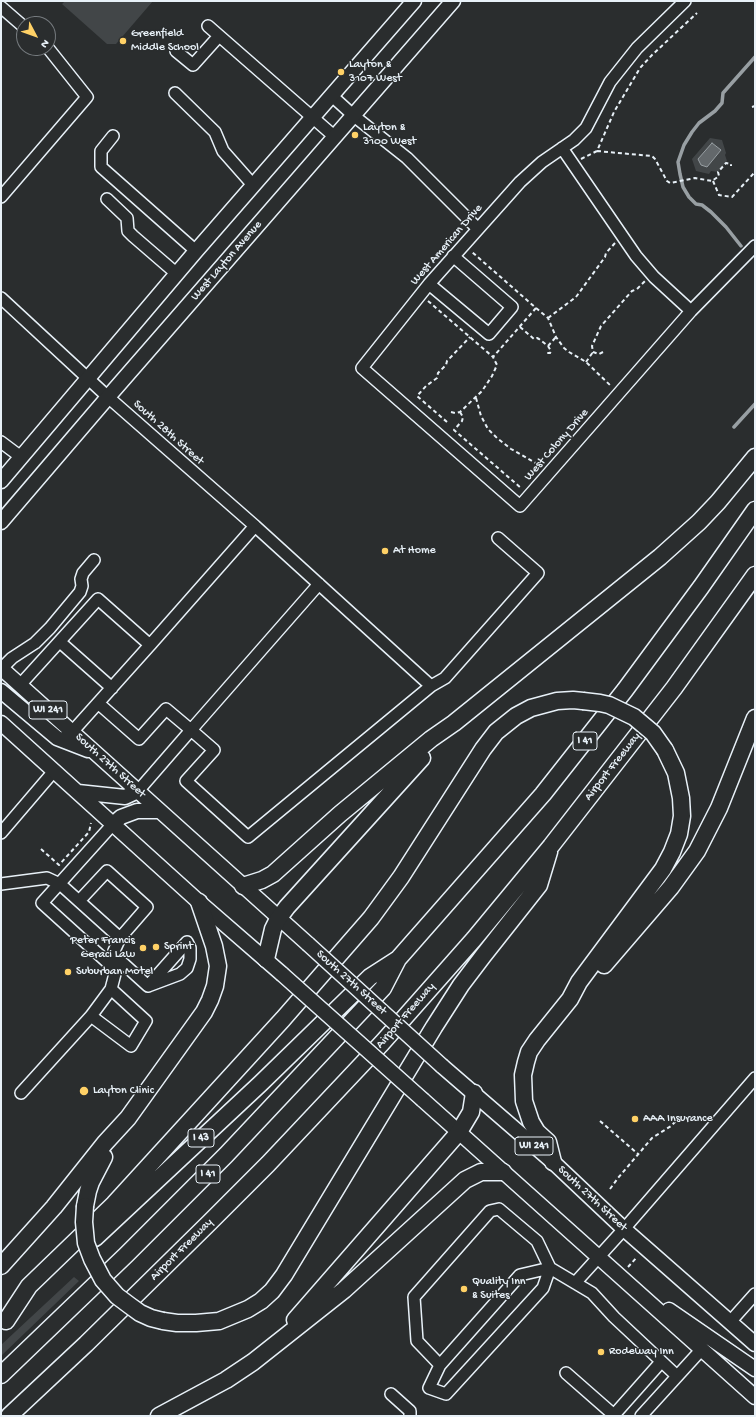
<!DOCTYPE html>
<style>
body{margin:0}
#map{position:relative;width:756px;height:1417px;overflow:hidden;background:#2a2d2e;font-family:"Gochi Hand",sans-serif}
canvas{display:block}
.frame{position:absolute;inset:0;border:2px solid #e8f1f8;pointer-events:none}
.north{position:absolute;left:16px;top:16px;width:40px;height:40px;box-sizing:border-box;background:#2a2d2e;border:1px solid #767b7f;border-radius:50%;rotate:131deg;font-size:11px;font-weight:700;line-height:16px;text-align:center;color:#e8f1f8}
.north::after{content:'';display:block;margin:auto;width:14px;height:18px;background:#ffd166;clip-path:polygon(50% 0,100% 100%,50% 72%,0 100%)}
</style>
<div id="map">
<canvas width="756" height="1417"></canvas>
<div class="frame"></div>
<div class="north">N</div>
</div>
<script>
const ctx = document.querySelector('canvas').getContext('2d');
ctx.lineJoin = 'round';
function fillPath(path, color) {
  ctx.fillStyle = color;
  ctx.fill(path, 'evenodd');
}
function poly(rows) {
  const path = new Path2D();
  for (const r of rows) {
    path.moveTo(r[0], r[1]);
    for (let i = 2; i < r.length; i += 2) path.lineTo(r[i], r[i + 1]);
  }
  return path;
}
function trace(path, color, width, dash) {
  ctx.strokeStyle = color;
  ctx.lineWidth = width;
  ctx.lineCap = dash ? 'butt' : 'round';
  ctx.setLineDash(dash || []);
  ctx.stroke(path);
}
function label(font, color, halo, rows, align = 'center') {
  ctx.font = font + ' "Gochi Hand",sans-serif';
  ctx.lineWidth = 3;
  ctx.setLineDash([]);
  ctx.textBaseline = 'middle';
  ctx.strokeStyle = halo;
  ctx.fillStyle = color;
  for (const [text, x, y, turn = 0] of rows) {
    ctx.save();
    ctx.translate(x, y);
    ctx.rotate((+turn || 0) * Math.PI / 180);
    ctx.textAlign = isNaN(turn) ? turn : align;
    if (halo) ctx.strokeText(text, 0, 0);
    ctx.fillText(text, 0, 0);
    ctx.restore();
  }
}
fillPath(poly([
 [65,1,153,1,116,44,107,44,62,4],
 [710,138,722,140,726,153,725,155,727,161,718,172,711,171,709,174,696,171,692,159],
 [74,1277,79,1281,1,1356,1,1345]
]), '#424648');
const water = poly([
 [712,143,721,150,707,167,701,165,698,159,712,143]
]);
fillPath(water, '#63686b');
trace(water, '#989fa3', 1);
trace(poly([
 [741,246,726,227,711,212,702,205,696,204,689,197,683,187,680,174,678,162,684,145,692,132,699,123,715,111,722,103,723,93,755,57],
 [734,427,755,404]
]), '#989fa3', 3.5);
const minor = poly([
 [685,1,637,48,610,82,586,128,574,140,542,162,520,182,429,284,362,368,520,506,691,311,755,246],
 [1,7,24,27],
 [208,26,335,137],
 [176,51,193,65,219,36],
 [175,93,215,132,223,151,253,185],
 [332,96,354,116,407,158,478,229],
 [113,136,101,151,101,167,196,251],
 [562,148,636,256,654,277,691,311],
 [1,197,87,97,48,48],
 [107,199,127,218,128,231,133,236,177,274],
 [429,284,489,334,512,307,453,256],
 [1,298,108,397,255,526],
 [1,442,21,457],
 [60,642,112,688],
 [150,645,98,703,139,739,166,709,191,730,319,584],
 [1,669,12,658,35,643,50,628,80,592,82,586,81,579,83,573,94,560],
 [20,685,98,599,150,645,255,526,431,686,248,837,186,781,214,750,191,730,138,791],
 [431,686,445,678,538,573,498,538],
 [72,732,98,703],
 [1,833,54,771],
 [1,884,47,878,60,884,120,938,147,907,107,871,79,901],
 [120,938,114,951,116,957,148,986,180,974,187,968,190,959,190,948,187,942,148,986],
 [111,989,91,1016,131,1046,146,1021,111,989,116,970,42,903,113,824],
 [21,1093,91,1016],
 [575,1283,624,1229,755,1078],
 [730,1322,755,1294],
 [440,1365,429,1388,446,1394,543,1288,550,1268,520,1275,440,1365,417,1341,414,1297,490,1211,499,1209,537,1241,550,1268,592,1293,614,1317,677,1376],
 [566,1373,615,1416],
 [391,1394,410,1411,410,1416],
 [614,1415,661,1362],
 [641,1416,702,1349]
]);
const major = poly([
 [1,481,196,251,414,1],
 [1,522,108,397,453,1],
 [1,668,308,944],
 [1,691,57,738,88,750],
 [1,723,199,902,282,974],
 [78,792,125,797,138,791],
 [113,824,121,817,137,811,160,811],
 [442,1066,553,1162,624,1229,755,1344],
 [423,1100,755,1397],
 [669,1310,755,1369]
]);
const highway = poly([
 [243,886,262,880,273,874,340,814,431,739,454,723,660,557,699,522,718,502,755,457],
 [266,959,273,929,278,919,287,907,422,758],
 [604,965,671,887,697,851,719,808,755,718],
 [553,1162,548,1142,537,1132,531,1122,524,1101,523,1075,526,1062,529,1052,537,1040,570,999,579,982,663,869,672,852,679,834,682,816,681,798,676,773,665,750],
 [85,1206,88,1191,91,1182,104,1157],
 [95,1238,260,1084,370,977,398,959],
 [1,1266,54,1207,105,1143,128,1118,204,1012,210,1000,215,986,218,966,214,946,199,902],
 [295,1320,459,1132,471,1112,474,1093],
 [6,1321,29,1286,114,1204,283,1019,371,918,401,877,483,749,496,732,516,716,531,708,557,701,573,700,583,701],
 [163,1321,177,1323,196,1323,219,1321,248,1309,261,1301,272,1291,284,1275,434,1027,461,985,483,956,539,885,549,852],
 [1,1375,126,1255,226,1155,383,988,398,959,543,794,625,690,701,587,755,510],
 [9,1416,86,1344,209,1223,268,1164,382,1043,474,939,551,846,674,688,755,575],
 [159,1416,226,1380,253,1362,344,1290,465,1180,481,1172,503,1172]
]);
trace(minor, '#e8f1f8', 14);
trace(major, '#e8f1f8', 17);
trace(highway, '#e8f1f8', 19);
trace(poly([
 [752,107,755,106],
 [597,151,652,156,655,159,667,181,670,183,695,178,712,181,719,176,718,172,726,163,731,164,731,166],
 [581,159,597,151,614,112,640,68,652,55,697,13],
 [713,181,719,195,732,197,755,172],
 [428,301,493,357,536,308,472,252],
 [536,308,548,318,556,337,564,348,569,352,586,362,611,386],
 [548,318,576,297,600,264,605,257,606,253,615,243],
 [520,327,534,339,537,338,539,339,548,346,551,351,550,353,546,353],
 [548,346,556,337],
 [603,352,599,354,593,352,592,346,601,326,632,291,637,289,645,281],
 [586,362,593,352],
 [476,398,481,416,488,429,497,438,511,449,541,466],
 [451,412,455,413,460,412,482,391,492,376,497,365,493,357],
 [460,412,463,417,462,421,454,430,521,488],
 [447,422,417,396,426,386,437,378,438,373,446,365,447,361,470,337],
 [41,849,59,865,89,832,91,823],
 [600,1121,638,1154],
 [610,1189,618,1178,652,1138,671,1126,682,1115],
 [628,1267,637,1257]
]), '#e8f1f8', 2, [4, 3]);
trace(minor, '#2a2d2e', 11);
trace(major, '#2a2d2e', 14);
trace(highway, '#2a2d2e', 16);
const majorBridge = poly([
 [308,944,442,1066],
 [282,974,423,1100]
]);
const highwayBridge = poly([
 [583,701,600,703,609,705,634,717,653,733,665,750],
 [85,1206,84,1222,86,1243,92,1259,103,1280,117,1296,129,1305,140,1313,151,1318,163,1321]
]);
trace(majorBridge, '#e8f1f8', 17, []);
trace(highwayBridge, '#e8f1f8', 19, []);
trace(majorBridge, '#2a2d2e', 14);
trace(highwayBridge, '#2a2d2e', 16);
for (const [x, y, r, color] of [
 [123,41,4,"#ffd166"],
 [341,72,4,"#ffd166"],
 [355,135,4,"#ffd166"],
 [385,551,4,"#ffd166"],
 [156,947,4,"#ffd166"],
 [143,948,4,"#ffd166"],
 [68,972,4,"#ffd166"],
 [84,1091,5,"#ffd166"],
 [635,1119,4,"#ffd166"],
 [464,1289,4,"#ffd166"],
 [601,1352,4,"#ffd166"]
]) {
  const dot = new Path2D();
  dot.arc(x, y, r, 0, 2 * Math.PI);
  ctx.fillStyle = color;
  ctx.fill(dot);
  trace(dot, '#2a2d2e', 1.5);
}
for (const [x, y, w] of [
 [48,710,38],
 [585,741,24],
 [201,1138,26],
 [534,1146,38],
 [208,1174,24]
]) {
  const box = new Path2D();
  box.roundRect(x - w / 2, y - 9, w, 18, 3);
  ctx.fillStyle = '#2a2d2e';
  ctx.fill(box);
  trace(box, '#e8f1f8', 1);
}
label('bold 11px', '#e8f1f8', null, [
 ["WI 241",48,710],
 ["I 41",585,741],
 ["I 43",201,1138],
 ["WI 241",534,1146],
 ["I 41",208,1174]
]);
label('12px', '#e8f1f8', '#2a2d2e', [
 ["Greenfield",131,34],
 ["Middle School",131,48],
 ["Layton &",349,65],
 ["3107 West",349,79],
 ["Layton &",363,128],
 ["3100 West",363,142],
 ["At Home",393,551],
 ["Peter Francis",135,941,"right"],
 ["Geraci Law",135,955,"right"],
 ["Sprint",164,947],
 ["Suburban Motel",76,972],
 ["Layton Clinic",93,1091],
 ["AAA Insurance",643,1119],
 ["Quality Inn",472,1282],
 ["& Suites",472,1296],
 ["Rodeway Inn",609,1352]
], 'left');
label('12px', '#e8f1f8', '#2a2d2e', [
 ["West American Drive",447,245,-49],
 ["West Layton Avenue",227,261,-49],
 ["South 28th Street",168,433,42],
 ["West Colony Drive",557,445,-49],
 ["South 27th Street",110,766,42],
 ["Airport Freeway",613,767,-52],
 ["South 27th Street",351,983,42],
 ["Airport Freeway",406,1016,-49],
 ["South 27th Street",592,1199,43],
 ["Airport Freeway",182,1250,-45]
]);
</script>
